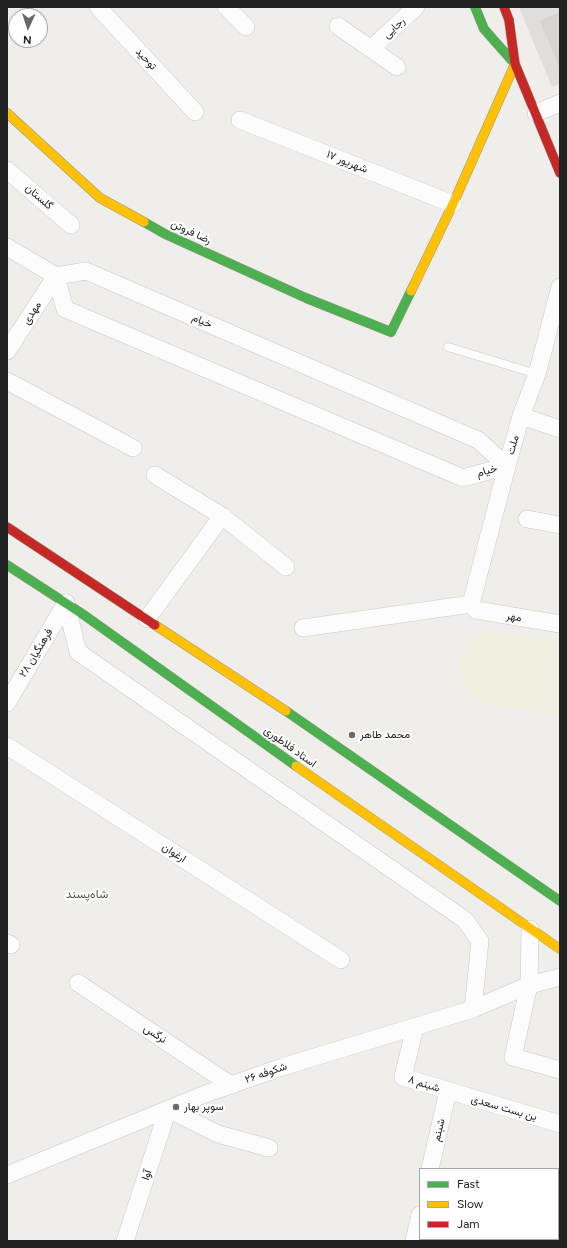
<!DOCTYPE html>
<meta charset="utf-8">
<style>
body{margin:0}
#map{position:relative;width:567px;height:1248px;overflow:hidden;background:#f0eeeb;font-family:Figtree,sans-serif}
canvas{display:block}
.frame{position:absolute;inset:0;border:8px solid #222;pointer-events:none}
.legend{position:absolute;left:419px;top:1168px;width:140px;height:72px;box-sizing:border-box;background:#fff;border:1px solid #a7a7a7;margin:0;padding:5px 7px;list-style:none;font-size:12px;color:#222}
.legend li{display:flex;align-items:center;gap:8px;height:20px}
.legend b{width:20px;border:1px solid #a7a7a7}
.north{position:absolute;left:8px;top:8px;width:40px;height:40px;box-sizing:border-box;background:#fff;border:1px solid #a7a7a7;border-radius:50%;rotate:183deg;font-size:11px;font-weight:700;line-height:16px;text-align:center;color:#222}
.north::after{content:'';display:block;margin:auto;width:14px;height:18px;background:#6a6968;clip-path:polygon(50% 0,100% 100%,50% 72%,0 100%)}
</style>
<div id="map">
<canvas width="567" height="1248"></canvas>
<div class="frame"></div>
<ul class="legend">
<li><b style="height:5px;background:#4caf50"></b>Fast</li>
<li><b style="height:5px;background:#ffc107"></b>Slow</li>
<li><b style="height:5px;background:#c62828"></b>Jam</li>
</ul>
<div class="north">N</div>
</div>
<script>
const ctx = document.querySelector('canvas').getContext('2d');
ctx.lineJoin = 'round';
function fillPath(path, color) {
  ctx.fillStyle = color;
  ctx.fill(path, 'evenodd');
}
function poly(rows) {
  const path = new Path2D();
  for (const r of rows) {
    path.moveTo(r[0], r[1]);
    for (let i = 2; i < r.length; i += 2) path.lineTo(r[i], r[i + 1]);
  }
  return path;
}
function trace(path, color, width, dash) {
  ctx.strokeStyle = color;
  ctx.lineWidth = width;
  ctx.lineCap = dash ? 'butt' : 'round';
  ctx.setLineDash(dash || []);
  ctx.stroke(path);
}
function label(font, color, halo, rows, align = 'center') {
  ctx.font = font + ' Figtree,Vazirmatn,sans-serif';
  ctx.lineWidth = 4;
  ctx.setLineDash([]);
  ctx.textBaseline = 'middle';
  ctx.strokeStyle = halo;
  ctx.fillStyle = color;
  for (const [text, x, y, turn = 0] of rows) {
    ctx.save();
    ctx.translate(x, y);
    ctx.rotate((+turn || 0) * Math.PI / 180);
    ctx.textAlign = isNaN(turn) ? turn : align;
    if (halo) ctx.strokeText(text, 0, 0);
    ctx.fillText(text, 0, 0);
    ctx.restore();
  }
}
fillPath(poly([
 [519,7,560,7,560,84,552,87]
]), '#dfdedc');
fillPath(poly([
 [483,630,560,641,560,716,482,702,464,685,460,663,471,642]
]), '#efefdf');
const building = poly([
 [560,13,560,67,541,21,560,13]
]);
fillPath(building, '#d7d4d2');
trace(building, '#d3d0cc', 1);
const lane = poly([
 [448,347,537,374]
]);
const street = poly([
 [98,7,195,112],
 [226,7,246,27],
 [338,26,397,67],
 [371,49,416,7],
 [536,113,560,103],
 [240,120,453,204],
 [7,170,71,225],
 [7,247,56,276,86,271,478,440,507,466],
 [56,276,65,309,463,478,507,466],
 [7,351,56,276],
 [7,381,133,448],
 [521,416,560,429],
 [155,475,222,516,286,567],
 [527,519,560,525],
 [66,603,78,652,465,920,480,941,473,1009],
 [471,604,507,466,521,416,537,374,560,287],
 [471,604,476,610,560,624],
 [147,619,222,516],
 [303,628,471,604],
 [7,703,66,603],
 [7,746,341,960],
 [530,929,529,985,513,1057,560,1070],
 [7,943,11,945],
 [78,983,231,1085],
 [415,1027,403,1077,560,1124],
 [430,1169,448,1091],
 [7,1175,205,1094,231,1085,282,1067,473,1009,529,985,560,977],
 [125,1241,168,1109,218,1134,269,1148],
 [414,1241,420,1215]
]);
const fast = poly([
 [475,7,484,29,515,64],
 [144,222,165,234,306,298,391,332,411,291],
 [7,565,84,615,296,766],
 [286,711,560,901]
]);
const slow = poly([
 [7,113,100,198,144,222],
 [411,291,453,204,515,64],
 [155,625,286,711],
 [296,766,560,949]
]);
const jam = poly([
 [504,7,509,20,515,64,560,173],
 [7,527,155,625]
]);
trace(lane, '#c9c8c7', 9);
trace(street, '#c9c8c7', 18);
trace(fast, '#999a82', 10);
trace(slow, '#999a82', 10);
trace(jam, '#999a82', 10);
trace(lane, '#fdfcfc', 8);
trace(street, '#fdfcfc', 17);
trace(fast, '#4caf50', 9);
trace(slow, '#ffc107', 9);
trace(jam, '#c62828', 9);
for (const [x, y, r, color] of [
 [352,735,4,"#6a6968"],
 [176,1107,4,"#6a6968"]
]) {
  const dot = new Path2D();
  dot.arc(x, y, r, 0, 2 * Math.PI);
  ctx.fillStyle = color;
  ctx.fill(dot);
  trace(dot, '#fff', 1.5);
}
label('11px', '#222', '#fff', [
 ["رجایی",394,28,-43],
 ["توحید",146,59,47],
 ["۱۷ شهریور",347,162,22],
 ["گلستان",39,197,41],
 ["رضا فروتن",191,232,25],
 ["مهدی",32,313,-57],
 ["خیام",202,321,23],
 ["ملت",513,445,-74],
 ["خیام",487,471,-15],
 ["مهر",514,617,10],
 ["فرهنگیان ۲۸",36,653,-59],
 ["استاد فلاطوری",290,747,36],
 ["ارغوان",174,853,33],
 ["نرگس",155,1034,33],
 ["شکوفه ۲۶",266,1073,-19],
 ["شبنم ۸",424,1084,18],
 ["بن بست سعدی",504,1108,16],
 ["شبنم",439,1130,-77],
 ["آوا",147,1175,-72]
]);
label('11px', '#222', '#fff', [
 ["محمد طاهر",360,735],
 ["سوپر بهار",184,1107]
], 'left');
label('12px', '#555', '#fff', [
 ["شاه‌پسند",87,894]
]);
</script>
